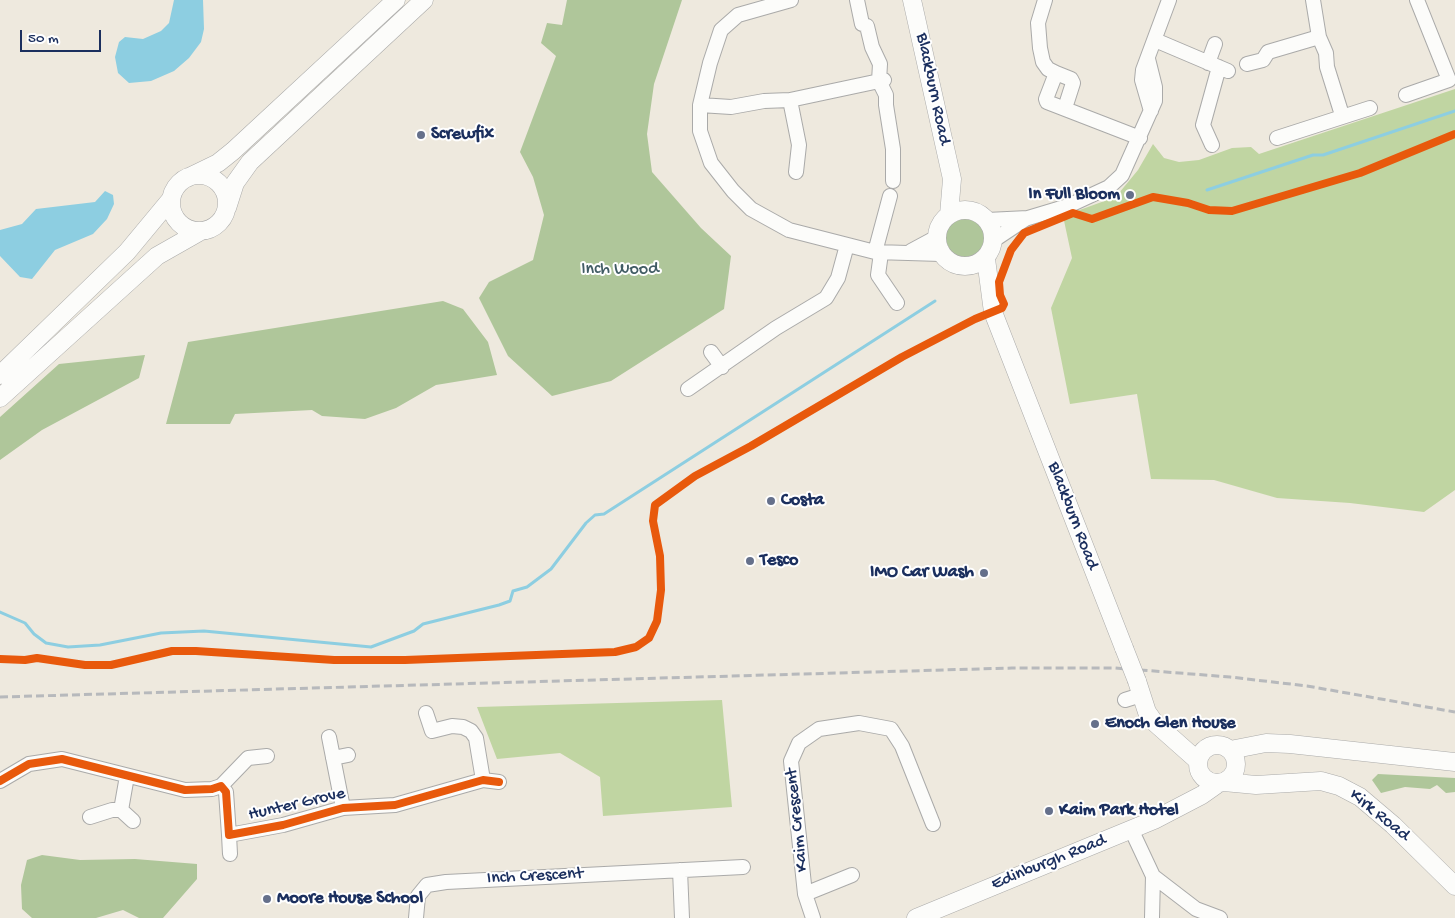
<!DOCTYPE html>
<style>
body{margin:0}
#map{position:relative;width:1455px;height:918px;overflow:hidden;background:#eee9de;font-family:"Gochi Hand",sans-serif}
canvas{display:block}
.scale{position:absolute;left:20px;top:30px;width:81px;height:22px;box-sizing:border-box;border:2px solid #1b2f5e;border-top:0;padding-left:6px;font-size:15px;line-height:18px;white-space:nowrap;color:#1b2f5e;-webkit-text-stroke:4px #fff;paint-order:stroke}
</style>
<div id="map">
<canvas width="1455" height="918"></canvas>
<div class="scale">50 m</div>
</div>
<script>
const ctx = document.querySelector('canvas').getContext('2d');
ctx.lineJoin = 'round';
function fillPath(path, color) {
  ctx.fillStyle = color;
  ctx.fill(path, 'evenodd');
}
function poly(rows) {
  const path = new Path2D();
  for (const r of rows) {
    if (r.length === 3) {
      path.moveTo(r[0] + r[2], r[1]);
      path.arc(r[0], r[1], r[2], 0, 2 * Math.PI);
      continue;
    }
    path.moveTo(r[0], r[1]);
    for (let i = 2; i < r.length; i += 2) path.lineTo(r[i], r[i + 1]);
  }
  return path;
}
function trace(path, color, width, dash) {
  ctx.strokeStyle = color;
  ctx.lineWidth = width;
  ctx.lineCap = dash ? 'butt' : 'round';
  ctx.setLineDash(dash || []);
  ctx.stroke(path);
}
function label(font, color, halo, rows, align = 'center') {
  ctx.font = font + ' "Gochi Hand",sans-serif';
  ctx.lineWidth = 4;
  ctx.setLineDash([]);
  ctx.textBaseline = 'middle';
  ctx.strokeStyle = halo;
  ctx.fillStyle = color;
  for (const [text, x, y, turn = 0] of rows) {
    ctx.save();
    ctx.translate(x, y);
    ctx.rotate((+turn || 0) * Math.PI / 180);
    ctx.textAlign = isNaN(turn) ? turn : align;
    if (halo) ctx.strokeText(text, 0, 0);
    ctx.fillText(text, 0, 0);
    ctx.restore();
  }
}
fillPath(poly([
 [1455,89,1455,490,1424,512,1350,503,1277,498,1214,480,1151,479,1137,394,1070,404,1051,308,1072,258,1063,216,1110,199,1119,193,1138,170,1153,144,1164,158,1179,162,1199,160,1232,148,1251,147,1259,154],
 [722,700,732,807,603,816,600,777,560,753,497,759,477,707]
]), '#c0d5a2');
fillPath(poly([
 [567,0,682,0,654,84,647,134,652,172,701,228,731,256,724,309,611,381,552,396,508,356,479,298,489,282,533,260,544,215,533,177,520,152,556,56,541,43,547,23,562,25],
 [964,215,978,219,984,226,987,245,984,256,977,259,963,260,953,256,945,240,945,225],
 [443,301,463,309,488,342,497,375,436,385,396,408,365,419,322,416,312,410,235,414,230,424,166,424,188,342],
 [145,355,139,378,42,430,0,460,0,417,59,364],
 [1378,774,1455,778,1455,792,1446,793,1437,785,1430,789,1405,787,1381,793,1372,780],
 [42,855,80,860,135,859,197,864,197,879,163,918,139,918,123,910,96,918,32,918,22,909,21,885,27,860]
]), '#afc69a');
fillPath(poly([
 [174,0,203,0,204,29,201,42,189,58,174,71,151,81,129,83,118,73,115,57,119,42,125,37,143,39,161,31,169,23],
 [105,191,113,195,114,204,107,219,93,234,55,250,32,279,20,277,0,256,0,230,22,224,36,209,95,202]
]), '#8dcee1');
trace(poly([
 [1207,190,1313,155,1323,155,1455,111],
 [0,612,25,623,34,634,46,643,68,647,100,645,161,633,204,631,371,647,414,631,423,624,499,605,510,601,513,591,527,587,551,569,586,523,595,515,604,514,935,301]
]), '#8dcee1', 3);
const minor = poly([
 [791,0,738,15,721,30,710,63,700,105,700,131,711,163,733,191,751,209,789,230,875,252,941,254],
 [857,0,862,24],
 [1045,0,1038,23,1040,48,1043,62,1048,69,1056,73,1046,99,1047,102,1140,138],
 [1313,0,1319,37,1326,53,1327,67,1342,115],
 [867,26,872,47,880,64,879,81,886,95,886,105,893,149,893,181],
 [1155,40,1228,71],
 [1208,63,1215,44],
 [1247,64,1263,60,1268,52,1319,37],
 [1056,73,1071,79,1073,83,1065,108],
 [1406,95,1449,80,1417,0],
 [790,100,799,145,796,172],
 [700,105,731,107,764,101,790,100,884,80],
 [1151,111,1142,80,1143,70,1169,0],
 [1277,138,1370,108],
 [1212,145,1203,125,1219,67],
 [987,220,1028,218,1068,206,1109,187,1122,175,1155,101,1155,87,1148,59],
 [994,240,1027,218],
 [911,251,937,237],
 [875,252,890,196],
 [881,253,878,275,897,303],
 [711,352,722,367],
 [688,389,776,328,826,298,838,278,847,245],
 [1125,700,1141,695],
 [426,713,432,731,452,726,463,727,471,731,476,738,483,780],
 [329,737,343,808],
 [333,758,348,755],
 [127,776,121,810,133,821],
 [0,781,29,764,62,759,185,790,212,789,221,786,226,792,229,835,283,825,343,808,395,805,483,780,499,782],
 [221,786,248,758,267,756],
 [90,817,112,810,121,810],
 [1131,829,1153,876,1152,918],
 [229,835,230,854],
 [680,870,682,918],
 [1153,876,1196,909,1220,918],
 [805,894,852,875],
 [416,918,418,896,427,885,446,882,743,867],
 [813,918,805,894,791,761,799,743,819,729,859,723,891,729,902,746,933,824]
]);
const major = poly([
 [912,0,952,179,949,215],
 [199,203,28],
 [187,178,218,163,233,151,396,0],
 [227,208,235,183,250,162,424,0],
 [965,238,28],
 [986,259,993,312,1124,648],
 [0,375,127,252,171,199],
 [0,398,157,256,201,231],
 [1137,681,1147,712,1154,722,1198,761],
 [1217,764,19],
 [1230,750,1266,743,1290,744,1455,762],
 [1224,782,1256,785,1321,781,1339,786,1360,797,1393,825,1455,886],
 [916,918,1154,820,1202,795,1219,783]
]);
trace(minor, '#aaaaa9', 16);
trace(major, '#aaaaa9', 19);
trace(minor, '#fcfcfa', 14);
trace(major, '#fcfcfa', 18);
trace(poly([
 [0,697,1012,668,1115,668,1230,677,1307,686,1455,712]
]), '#b7b9bc', 3, [8, 4]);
const majorBridge = poly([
 [1124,648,1137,681]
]);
trace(majorBridge, '#aaaaa9', 19, []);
trace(majorBridge, '#fcfcfa', 18);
trace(poly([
 [0,659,25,660,37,658,85,665,111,665,172,651,196,651,334,660,405,660,615,652,636,647,649,638,657,621,661,590,660,556,653,521,655,505,695,476,751,446,902,357,975,319,1002,308,1004,304,1000,295,999,282,1011,250,1024,233,1073,213,1092,219,1153,197,1188,203,1209,210,1232,211,1360,173,1455,134],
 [0,781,29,764,62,759,185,790,212,789,221,786,226,792,229,835,283,825,343,808,395,805,483,780,499,782]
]), '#e8590c', 8);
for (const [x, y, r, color] of [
 [421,135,5,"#65708b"],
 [1130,195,5,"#65708b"],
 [771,501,5,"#65708b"],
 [750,561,5,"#65708b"],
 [984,573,5,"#65708b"],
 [1095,724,5,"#65708b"],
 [1049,811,5,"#65708b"],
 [267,899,5,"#65708b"]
]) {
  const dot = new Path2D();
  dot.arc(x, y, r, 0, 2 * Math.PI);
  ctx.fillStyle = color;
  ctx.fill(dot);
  trace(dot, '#fff', 2);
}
label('18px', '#1b2f5e', '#fff', [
 ["Blackburn Road",932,89,78],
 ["Blackburn Road",1072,516,69],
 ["Hunter Grove",297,805,-13],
 ["Kirk Road",1379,816,39],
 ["Kaim Crescent",798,820,-96],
 ["Edinburgh Road",1049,863,-22],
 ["Inch Crescent",535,877,-3]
]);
label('bold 18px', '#1b2f5e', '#fff', [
 ["Screwfix",431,135],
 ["In Full Bloom",1120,195,"right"],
 ["Costa",781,501],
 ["Tesco",760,561],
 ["IMO Car Wash",974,573,"right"],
 ["Enoch Glen House",1105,724],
 ["Kaim Park Hotel",1059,811],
 ["Moore House School",277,899]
], 'left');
label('18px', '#415c64', '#fff', [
 ["Inch Wood",620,270]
]);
</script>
